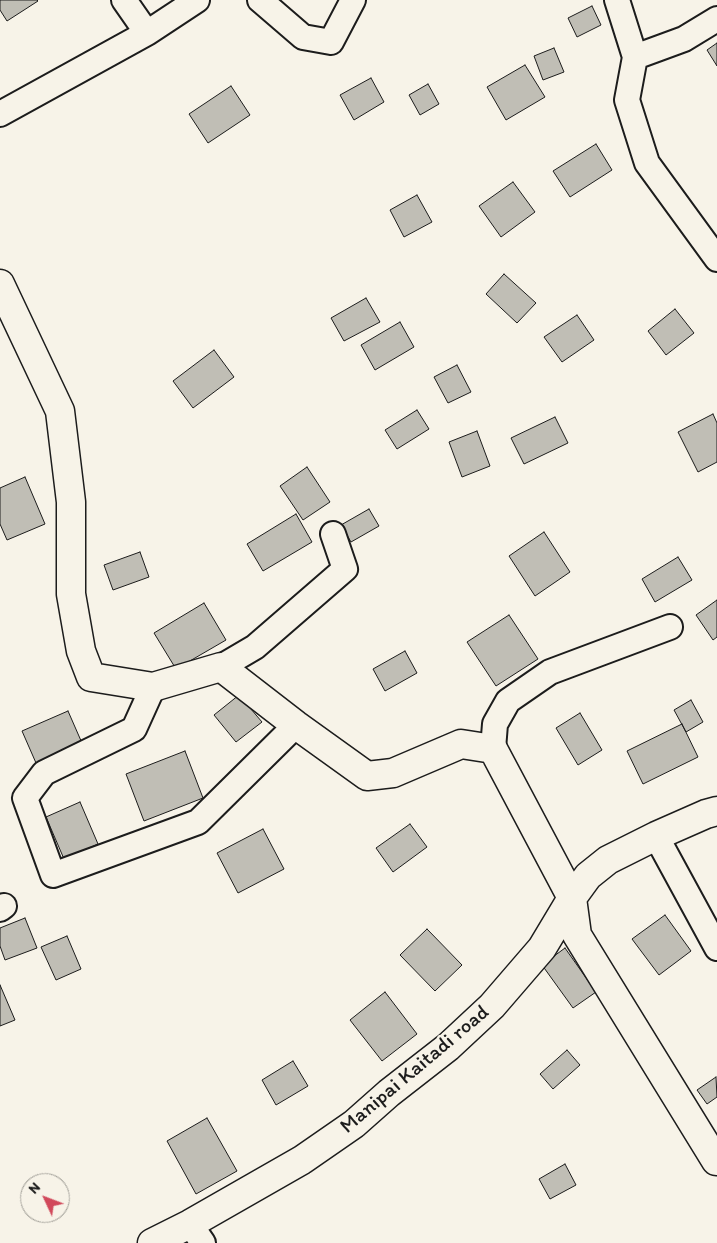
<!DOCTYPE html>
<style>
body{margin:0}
#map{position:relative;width:717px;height:1243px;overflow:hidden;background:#f7f3e8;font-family:Itim,sans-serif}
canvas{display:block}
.north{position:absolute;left:20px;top:1173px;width:50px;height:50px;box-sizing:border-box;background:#f7f3e8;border:1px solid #9f9d96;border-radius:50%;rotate:313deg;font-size:14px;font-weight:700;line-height:20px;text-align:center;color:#1c1c1c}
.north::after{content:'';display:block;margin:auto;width:18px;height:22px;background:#d1495b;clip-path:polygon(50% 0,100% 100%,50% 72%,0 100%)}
</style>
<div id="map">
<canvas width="717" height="1243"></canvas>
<div class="north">N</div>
</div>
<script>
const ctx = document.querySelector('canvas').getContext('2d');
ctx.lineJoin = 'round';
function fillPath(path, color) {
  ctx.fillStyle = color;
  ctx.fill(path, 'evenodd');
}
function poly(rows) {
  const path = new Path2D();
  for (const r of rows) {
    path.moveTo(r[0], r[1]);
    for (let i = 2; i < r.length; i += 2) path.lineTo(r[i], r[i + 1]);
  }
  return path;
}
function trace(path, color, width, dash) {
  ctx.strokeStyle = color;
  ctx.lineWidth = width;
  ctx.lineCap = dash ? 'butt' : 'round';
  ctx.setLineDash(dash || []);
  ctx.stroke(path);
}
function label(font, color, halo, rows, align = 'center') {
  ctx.font = font + ' Itim,sans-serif';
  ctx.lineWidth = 5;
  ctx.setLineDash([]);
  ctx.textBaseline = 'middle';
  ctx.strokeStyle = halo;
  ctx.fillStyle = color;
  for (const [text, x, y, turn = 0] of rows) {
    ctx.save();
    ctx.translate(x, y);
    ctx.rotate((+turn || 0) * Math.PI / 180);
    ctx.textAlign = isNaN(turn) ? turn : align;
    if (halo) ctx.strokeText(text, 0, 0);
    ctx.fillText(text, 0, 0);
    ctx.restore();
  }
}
const building = poly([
 [0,0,37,0,38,1,7,21,0,10,0,0],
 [592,6,601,25,577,37,568,18,592,6],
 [717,43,717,66,707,50,717,43],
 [554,48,564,72,543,80,534,56,554,48],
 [525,65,545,97,506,120,487,87,525,65],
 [371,78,384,102,354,120,340,95,371,78],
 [428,84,439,104,420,115,409,95,428,84],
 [231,86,250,115,208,143,189,114,231,86],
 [596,144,612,170,570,197,553,171,596,144],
 [513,182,535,212,501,237,479,206,513,182],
 [417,195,432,222,404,237,390,210,417,195],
 [504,274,536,303,517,323,486,294,504,274],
 [366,298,380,322,344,341,331,318,366,298],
 [675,309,694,333,666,355,648,331,675,309],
 [577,315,594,340,562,362,544,337,577,315],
 [400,322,414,347,375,370,361,345,400,322],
 [214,350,234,377,193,408,173,381,214,350],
 [457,365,471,392,448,403,434,377,457,365],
 [417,410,429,429,397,449,385,430,417,410],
 [713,414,717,423,717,462,698,472,678,432,713,414],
 [555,417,568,443,524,464,511,438,555,417],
 [477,431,490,466,462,477,449,442,477,431],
 [307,467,330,502,303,520,280,486,307,467],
 [25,477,45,524,7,540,0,524,0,488,25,477],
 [369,509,379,526,351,542,341,525,369,509],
 [296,514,312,542,263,571,247,544,296,514],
 [544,532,570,572,535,596,509,556,544,532],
 [140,552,149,577,113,590,104,565,140,552],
 [678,557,692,580,655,602,642,579,678,557],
 [717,600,717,637,713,640,696,615,717,600],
 [204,603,226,640,176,669,154,633,204,603],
 [509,615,538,659,496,686,467,642,509,615],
 [405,651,417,673,385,691,373,669,405,651],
 [239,695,262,722,236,742,214,715,239,695],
 [691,700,703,722,686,732,674,710,691,700],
 [68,711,82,743,36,763,22,731,68,711],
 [580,713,602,750,578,765,556,728,580,713],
 [682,724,698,757,643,784,627,751,682,724],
 [185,751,203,798,144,821,126,774,185,751],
 [80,802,98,844,64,859,46,817,80,802],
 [410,824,427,847,393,872,376,848,410,824],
 [263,829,284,869,238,893,217,853,263,829],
 [665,915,691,951,659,975,632,939,665,915],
 [25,918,37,948,5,960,0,946,0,928,25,918],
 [427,929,462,965,435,991,400,955,427,929],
 [67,936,81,969,56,980,41,947,67,936],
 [565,948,596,992,573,1008,542,965,565,948],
 [0,985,15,1020,0,1026,0,985],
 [385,992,417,1034,382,1061,350,1020,385,992],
 [567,1050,580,1065,553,1089,540,1074,567,1050],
 [293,1061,308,1086,276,1105,262,1080,293,1061],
 [716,1077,717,1097,707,1104,697,1090,716,1077],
 [207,1118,237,1171,196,1194,167,1141,207,1118],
 [565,1164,576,1185,550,1199,539,1179,565,1164]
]);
fillPath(building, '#c0beb5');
trace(building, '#1c1c1c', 1);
const street = poly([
 [260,0,303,37,331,42,353,0],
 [617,0,635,57],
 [717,19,684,39,635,57,627,100,647,163,717,259],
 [147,33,197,0],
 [0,114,147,33,124,0],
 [221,667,255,647,345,569,333,534],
 [153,687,134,729,44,773,25,798,53,875,198,822,296,725],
 [493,749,495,724,508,701,550,672,670,627],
 [656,836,717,948],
 [0,909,4,906],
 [190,1224,203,1243]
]);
const secondary = poly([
 [0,284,60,411,71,502,71,594,81,651,91,677,153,687,221,667,296,725,367,776,393,773,461,744,493,749,572,898,577,935,716,1161],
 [152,1243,190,1224,302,1160,354,1124,389,1093,448,1047,492,1006,542,948,572,898,588,876,608,860,656,836,706,814,717,811]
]);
trace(street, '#1c1c1c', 28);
trace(secondary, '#1c1c1c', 31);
trace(street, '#f7f3e8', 24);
trace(secondary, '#f7f3e8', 28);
label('21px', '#1c1c1c', '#f7f3e8', [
 ["Manipai Kaitadi road",415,1070,-40]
]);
</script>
